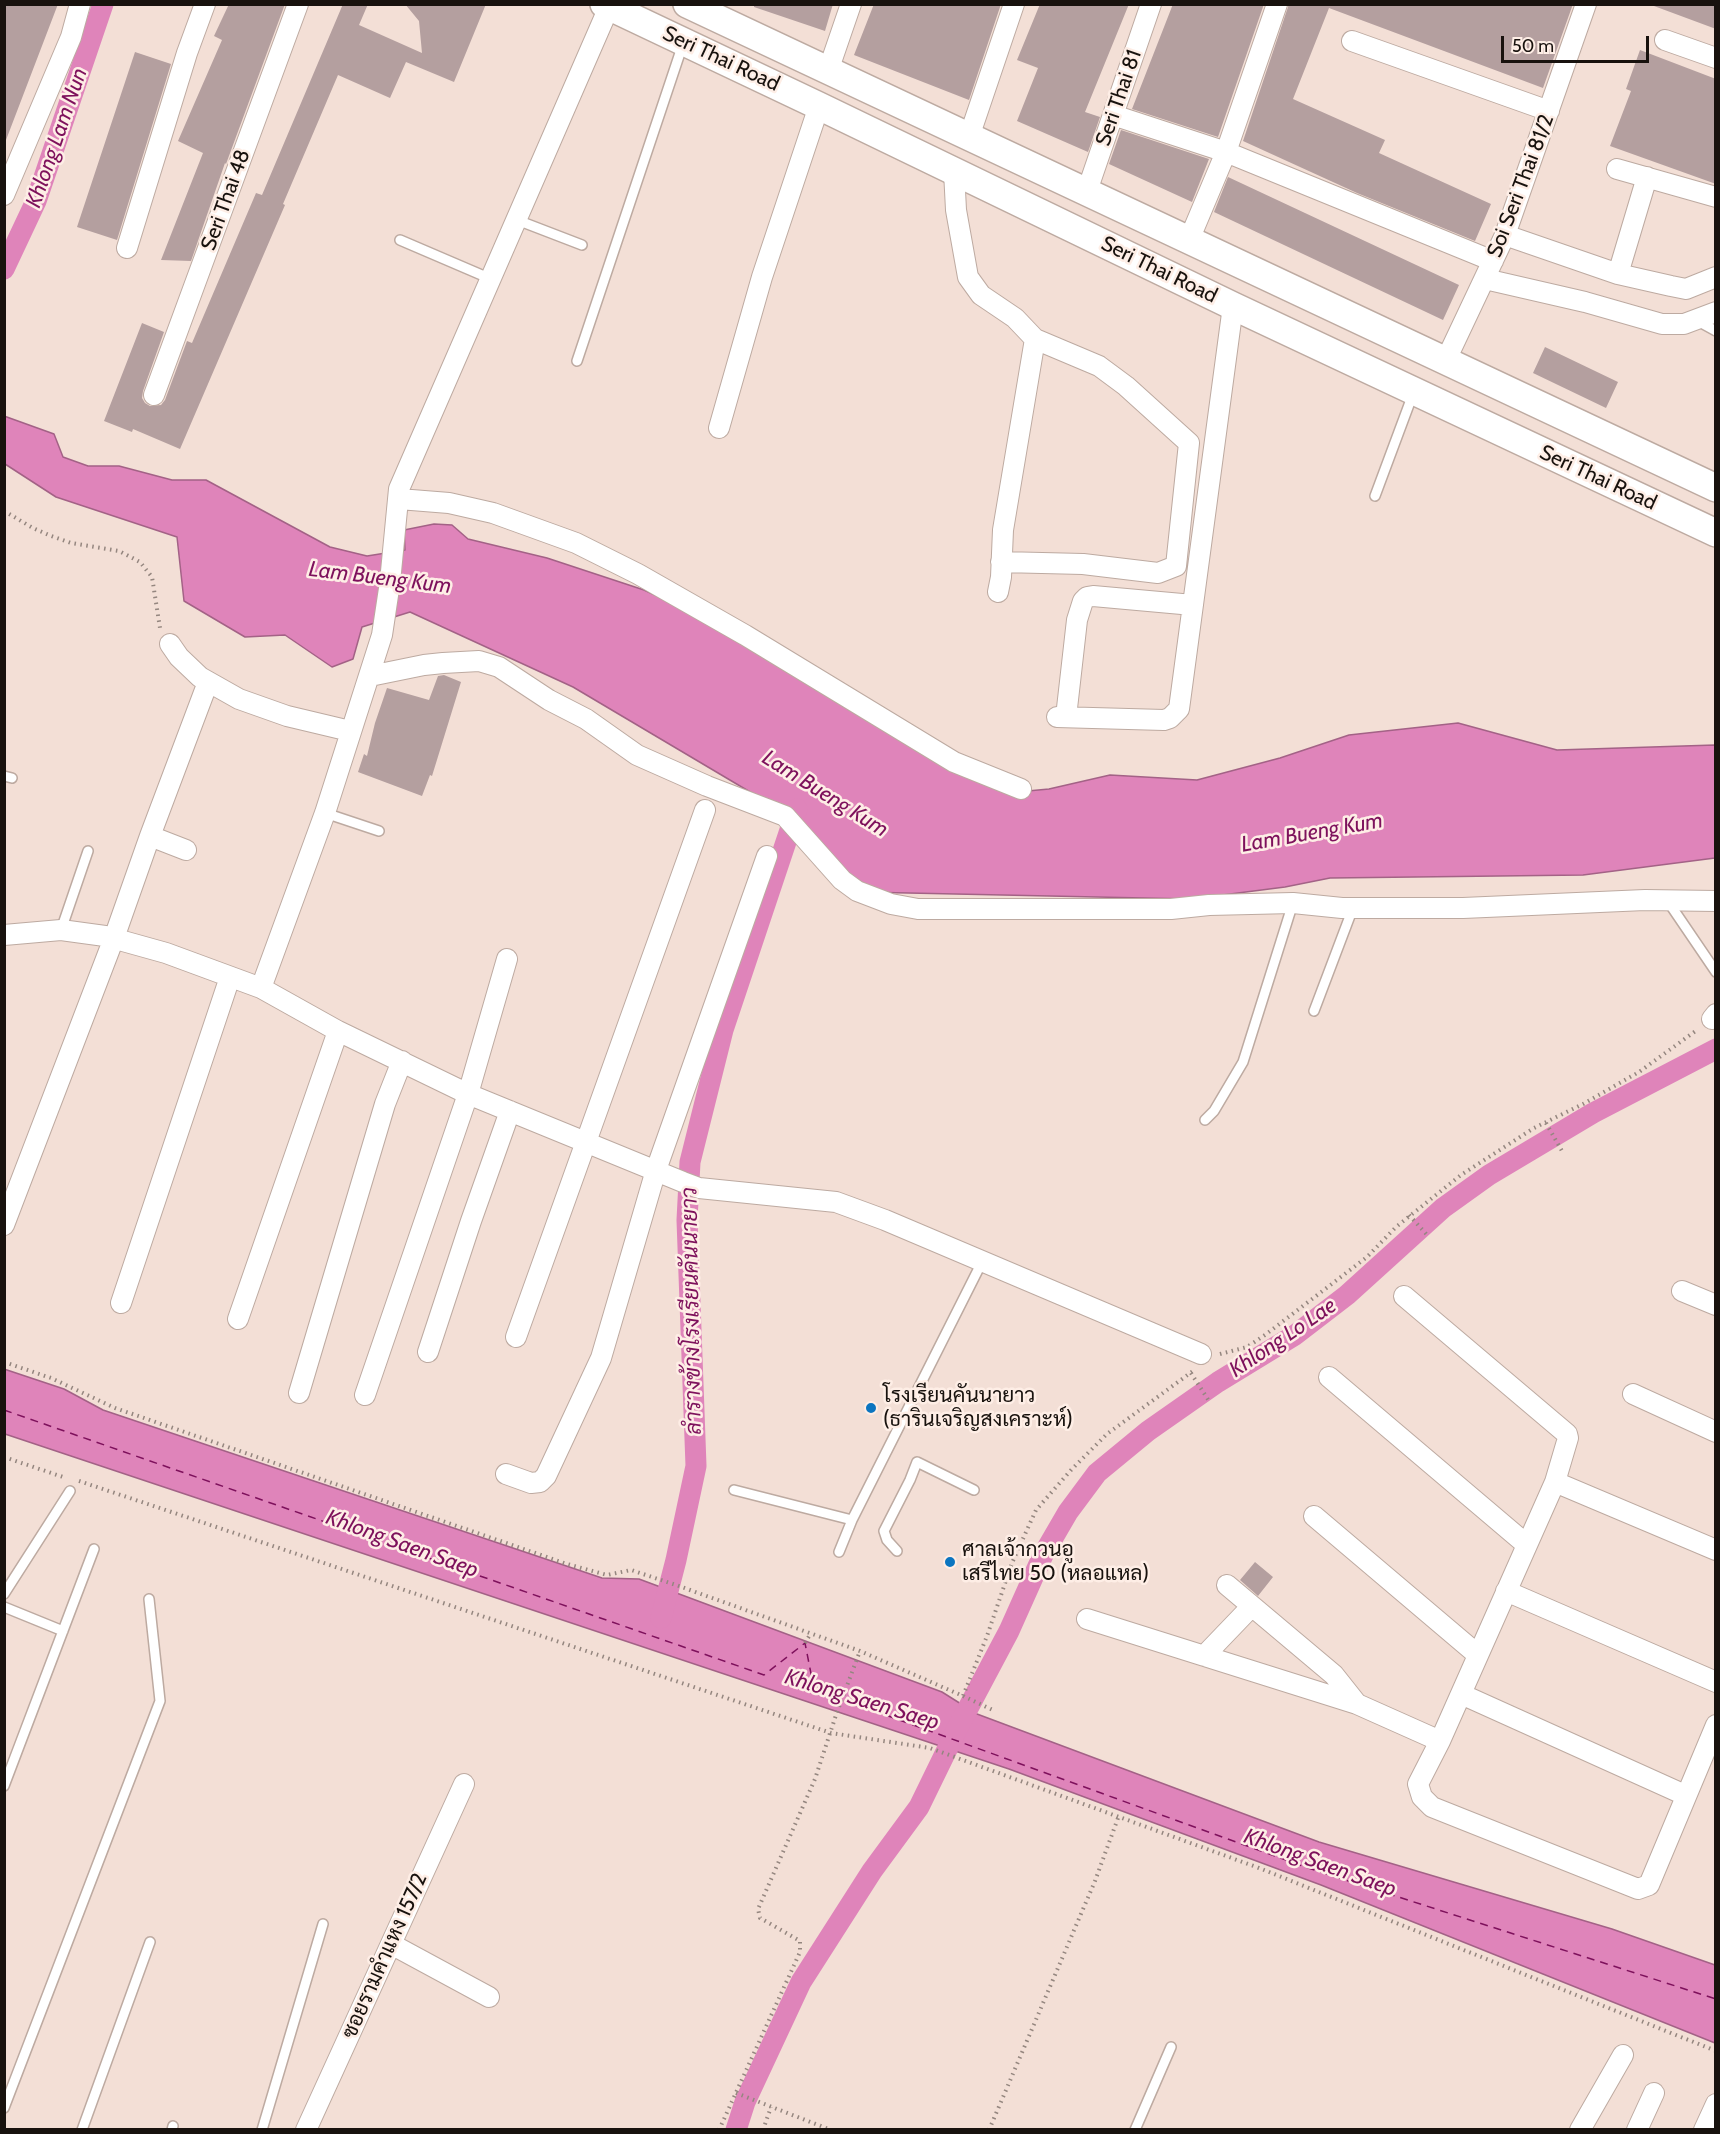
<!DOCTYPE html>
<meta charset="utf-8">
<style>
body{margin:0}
#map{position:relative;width:1720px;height:2134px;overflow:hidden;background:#f3dfd6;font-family:Cabin,sans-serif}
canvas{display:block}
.frame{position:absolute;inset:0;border:6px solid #18120e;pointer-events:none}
.scale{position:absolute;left:1501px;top:36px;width:148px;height:27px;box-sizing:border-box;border:3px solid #18120e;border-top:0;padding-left:8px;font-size:18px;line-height:21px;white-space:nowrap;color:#18120e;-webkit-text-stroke:4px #feeee6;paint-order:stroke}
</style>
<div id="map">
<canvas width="1720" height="2134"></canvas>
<div class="frame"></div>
<div class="scale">50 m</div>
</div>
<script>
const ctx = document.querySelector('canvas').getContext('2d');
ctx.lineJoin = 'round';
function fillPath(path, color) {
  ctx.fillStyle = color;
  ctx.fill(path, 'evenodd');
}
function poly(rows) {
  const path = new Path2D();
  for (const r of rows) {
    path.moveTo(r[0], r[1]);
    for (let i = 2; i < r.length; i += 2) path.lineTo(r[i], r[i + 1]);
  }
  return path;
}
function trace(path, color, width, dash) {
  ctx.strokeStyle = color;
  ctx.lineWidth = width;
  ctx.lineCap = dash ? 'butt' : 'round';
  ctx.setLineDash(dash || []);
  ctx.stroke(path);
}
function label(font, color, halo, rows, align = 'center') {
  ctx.font = font + ' Cabin,Sarabun,sans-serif';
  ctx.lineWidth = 5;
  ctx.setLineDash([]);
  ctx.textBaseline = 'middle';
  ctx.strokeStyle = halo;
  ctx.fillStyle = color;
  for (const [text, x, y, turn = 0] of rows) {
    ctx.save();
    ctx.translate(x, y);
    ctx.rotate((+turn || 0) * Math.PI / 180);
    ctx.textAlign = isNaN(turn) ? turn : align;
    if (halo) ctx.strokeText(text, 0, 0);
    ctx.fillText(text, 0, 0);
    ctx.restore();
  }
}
const water = poly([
 [4,416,54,434,63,457,88,466,119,466,172,480,206,480,330,547,367,556,405,550,404,530,434,524,452,525,468,539,547,558,644,590,721,625,1017,792,1049,789,1110,775,1197,780,1280,758,1349,735,1458,723,1557,750,1715,745,1715,858,1583,875,1330,878,1285,887,1191,899,861,892,767,802,573,687,410,612,362,627,353,659,332,667,285,635,245,637,184,601,177,537,56,497,5,464,4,416],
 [4,1369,64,1389,103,1410,602,1578,639,1579,942,1692,977,1714,1319,1842,1612,1929,1715,1965,1715,2043,1321,1885,1009,1769,5,1434,4,1369]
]);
fillPath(water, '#df84ba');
trace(water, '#a36286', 1.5);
trace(poly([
 [4,269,36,201,103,4],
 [661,1618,676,1560,696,1466,687,1220,690,1162,723,1030,797,809],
 [736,2130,745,2102,801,1982,872,1871,919,1807,957,1729,1009,1631,1043,1555,1068,1512,1097,1473,1148,1431,1218,1382,1295,1335,1347,1295,1443,1208,1489,1175,1593,1113,1716,1049]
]), '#df84ba', 21);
trace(poly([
 [4,1410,764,1675,805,1643,814,1689,1305,1867,1716,1999]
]), '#7e115c', 1.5, [8, 6]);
fillPath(poly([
 [4,4,58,4,6,140,4,140],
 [229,4,285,4,226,164,225,163,191,261,161,260,203,153,178,141,222,40,214,36],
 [343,4,368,4,359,25,422,53,419,21,405,4,486,4,454,82,406,62,390,98,338,75,283,204,285,205,180,449,133,429,132,432,104,421,142,323,164,332,143,391,142,398,145,403,150,406,161,405,165,400,187,341,192,343,256,193,262,195],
 [754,4,833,4,825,31,754,7],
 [874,4,1001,4,969,100,854,55],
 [1040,4,1129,4,1085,112,1100,117,1088,152,1017,121,1038,68,1017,60],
 [1173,4,1264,4,1218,137,1132,109],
 [1289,4,1573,4,1543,88,1329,8,1293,99,1385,140,1379,153,1491,204,1475,241,1357,193,1243,141],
 [1655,4,1716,4,1716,29,1654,6],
 [1640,50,1716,79,1716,184,1610,146,1631,91,1626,89],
 [135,52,171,64,117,240,77,227],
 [1121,130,1209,159,1192,202,1109,164],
 [1228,177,1459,285,1443,320,1214,212],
 [1545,347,1618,382,1606,408,1533,373],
 [444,675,461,682,432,776,430,775,422,796,358,772,364,754,367,756,375,723,387,688,429,700,438,676],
 [1255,1562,1273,1577,1258,1596,1240,1580]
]), '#b49f9f');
const service = poly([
 [517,220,582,245],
 [400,240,491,279],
 [1696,320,1716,331],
 [577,361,683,44],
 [1375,496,1413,394],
 [4,776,12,778],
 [325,813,379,831],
 [1667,900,1716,972],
 [61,930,88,851],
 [1314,1011,1353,908],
 [1205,1120,1214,1111,1243,1062,1293,903],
 [734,1490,852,1520],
 [897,1551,887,1540,884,1531,910,1480,917,1462,974,1490],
 [839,1552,852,1520,982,1262],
 [4,1594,70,1491],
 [4,1607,63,1631],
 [4,1786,94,1549],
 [4,2108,160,1701,149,1599],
 [82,2130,150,1942],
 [172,2130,173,2126],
 [262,2130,323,1924],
 [1135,2130,1171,2047]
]);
const minor = poly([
 [1665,40,1716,58],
 [1352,41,1549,111],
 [828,71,851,4],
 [1113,115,1226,152,1493,261],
 [969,137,1014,4],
 [1617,169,1716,197],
 [954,171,956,210,968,277,981,295,1015,318,1035,339,1003,530,1001,577,998,592],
 [1087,191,1151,4],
 [4,195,71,37,80,4],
 [1505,235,1618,274,1671,286,1686,289,1716,277],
 [1189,240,1226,152,1277,4],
 [127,248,187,53,205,4],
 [1618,274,1647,177],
 [1485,279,1585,302,1662,324,1684,324,1716,312],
 [1445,362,1505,235,1586,4],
 [154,395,298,4],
 [719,428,762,277,819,106],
 [399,499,449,503,493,513,576,543,638,574,745,635,954,762,1021,789],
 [1001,562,1083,564,1158,573,1176,566,1189,443,1126,386,1099,366,1035,339],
 [170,644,179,657,200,677,239,699,287,716,350,731],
 [370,676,424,665,443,663,479,661,499,667,549,700,586,719,637,755,707,786,785,816,842,880,857,891,891,904,918,909,1171,909,1209,905,1293,903,1342,908,1463,908,1645,900,1716,901],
 [1057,717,1164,720,1170,718,1179,709,1233,306],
 [1066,717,1077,620,1083,601,1087,597,1093,596,1193,605],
 [150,836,208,682],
 [4,935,61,930,105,936,166,953,261,988,338,1031,468,1094,683,1182,699,1188,836,1202,885,1220,1201,1354],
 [261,988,325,813,382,635,390,582,399,489,609,7],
 [1712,1019,1716,1014],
 [4,1225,114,938,150,836,186,850],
 [1682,1291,1716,1305],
 [1404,1296,1567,1434,1568,1438,1555,1482,1440,1741],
 [121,1303,230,977],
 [238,1319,338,1031],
 [516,1337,705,810],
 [428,1352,471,1221,510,1111],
 [1329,1377,1527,1545],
 [299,1393,385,1104,402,1061],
 [1633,1394,1716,1432],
 [365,1395,468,1094,507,959],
 [506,1474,531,1483,540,1482,546,1476,601,1358,656,1170,767,856],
 [1555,1482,1716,1550],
 [1314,1516,1478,1655],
 [1227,1585,1334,1675,1357,1704],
 [1506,1591,1716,1682],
 [1087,1619,1357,1704,1440,1741,1418,1784,1422,1797,1432,1807,1638,1889,1649,1885,1716,1725],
 [1204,1656,1252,1606],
 [1461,1694,1685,1795],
 [391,1944,489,1997],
 [306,2130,464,1784],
 [1580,2130,1623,2055],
 [1637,2130,1654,2093],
 [1704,2130,1716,2104]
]);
const secondary = poly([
 [604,4,819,106,1233,306,1716,533],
 [687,4,1716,488]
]);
trace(service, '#bdaaa1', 12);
trace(minor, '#bdaaa1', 22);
trace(secondary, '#bdaaa1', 30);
trace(poly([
 [4,511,33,528,51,536,71,543,119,551,140,562,152,577,160,628],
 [1546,1123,1562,1151],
 [1409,1215,1429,1237],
 [1220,1354,1247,1347,1265,1335,1367,1257,1396,1227,1461,1175,1534,1128,1583,1104,1639,1072,1697,1030],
 [4,1362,51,1378,115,1408,567,1564,607,1575,631,1570,676,1585,860,1651,963,1696,987,1636,1012,1563,1036,1510,1072,1469,1107,1434,1193,1371],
 [1191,1373,1209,1401],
 [4,1457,66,1478],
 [79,1481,831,1733,930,1748,1259,1868,1716,2051],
 [805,1643,811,1633],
 [963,1696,995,1711],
 [736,2093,831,2130],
 [719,2130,800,1952,800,1941,760,1918,758,1909,815,1779,836,1715,860,1651],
 [763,2130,771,2107],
 [989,2130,1095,1881,1118,1818]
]), '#94867f', 4, [1.5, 4.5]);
trace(service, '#fff', 9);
trace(minor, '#fff', 20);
trace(secondary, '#fff', 27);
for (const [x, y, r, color] of [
 [871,1408,6,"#0b75c0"],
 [950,1562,6,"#0b75c0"]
]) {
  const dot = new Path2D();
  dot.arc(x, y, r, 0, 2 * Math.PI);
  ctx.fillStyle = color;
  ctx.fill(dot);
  trace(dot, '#feeee6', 2);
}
label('21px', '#18120e', '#feeee6', [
 ["Seri Thai Road",721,59,25],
 ["Seri Thai 81",1119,98,-71],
 ["Soi Seri Thai 81/2",1521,186,-69],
 ["Seri Thai 48",226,200,-70],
 ["Seri Thai Road",1159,270,26],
 ["Seri Thai Road",1598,478,25],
 ["ซอยรามคำแหง 157/2",385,1956,-66]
]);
label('21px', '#18120e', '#feeee6', [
 ["โรงเรียนคันนายาว",883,1396],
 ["(ธารินเจริญสงเคราะห์)",883,1420],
 ["ศาลเจ้ากวนอู",962,1550],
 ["เสรีไทย 50 (หลอแหล)",962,1574]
], 'left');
label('italic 22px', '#7e115c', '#feeee6', [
 ["Khlong Lam Nun",57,138,-71],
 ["Lam Bueng Kum",380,578,7],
 ["Lam Bueng Kum",825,794,32],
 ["Lam Bueng Kum",1312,833,-10],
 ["ลำรางข้างโรงเรียนคันนายาว",692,1311,-91],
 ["Khlong Lo Lae",1283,1338,-34],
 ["Khlong Saen Saep",402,1544,20],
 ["Khlong Saen Saep",862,1700,17],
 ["Khlong Saen Saep",1320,1863,20]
]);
</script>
